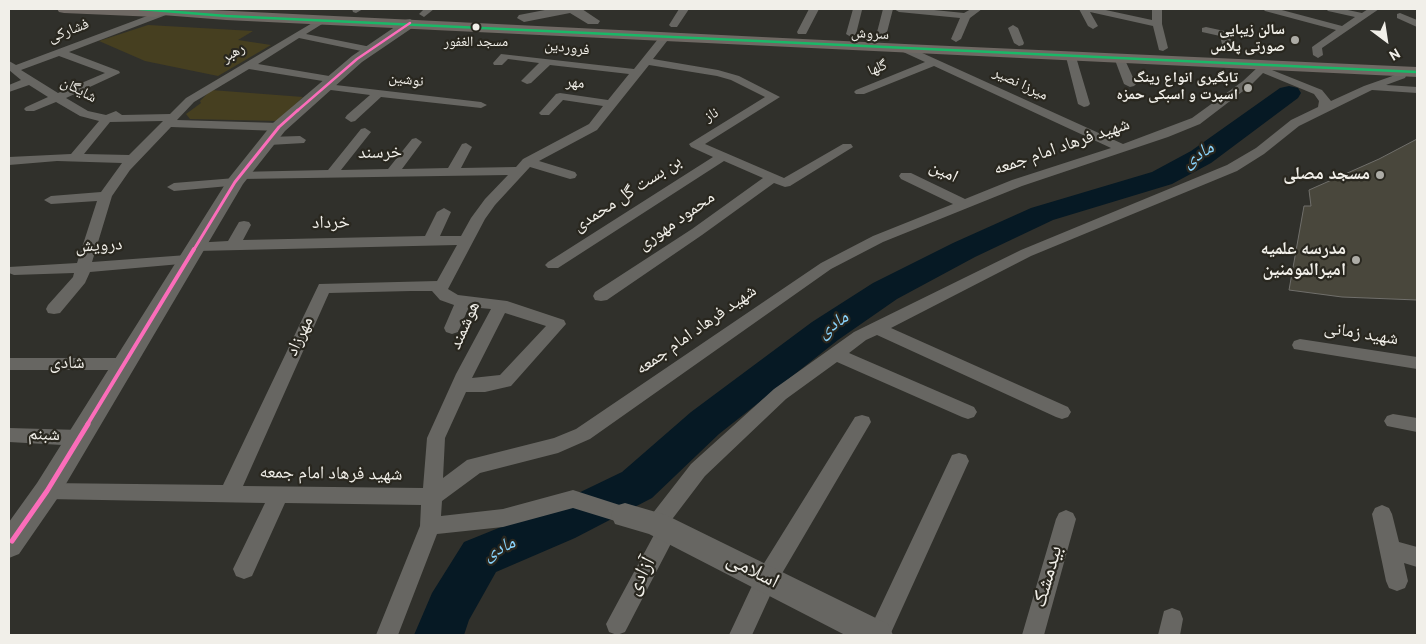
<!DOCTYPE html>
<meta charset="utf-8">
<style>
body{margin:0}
#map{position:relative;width:1426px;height:644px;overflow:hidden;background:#30302b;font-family:Overpass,sans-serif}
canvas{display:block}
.frame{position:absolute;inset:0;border:10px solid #f1efe9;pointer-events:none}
.north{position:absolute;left:1361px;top:15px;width:50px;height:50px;-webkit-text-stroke:4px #29271f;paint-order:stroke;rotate:149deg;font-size:14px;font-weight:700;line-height:20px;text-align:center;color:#f1efe9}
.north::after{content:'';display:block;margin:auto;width:18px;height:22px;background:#f1efe9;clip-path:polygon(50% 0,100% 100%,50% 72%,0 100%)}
</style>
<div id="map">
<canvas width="1426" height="644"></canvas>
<div class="frame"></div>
<div class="north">N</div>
</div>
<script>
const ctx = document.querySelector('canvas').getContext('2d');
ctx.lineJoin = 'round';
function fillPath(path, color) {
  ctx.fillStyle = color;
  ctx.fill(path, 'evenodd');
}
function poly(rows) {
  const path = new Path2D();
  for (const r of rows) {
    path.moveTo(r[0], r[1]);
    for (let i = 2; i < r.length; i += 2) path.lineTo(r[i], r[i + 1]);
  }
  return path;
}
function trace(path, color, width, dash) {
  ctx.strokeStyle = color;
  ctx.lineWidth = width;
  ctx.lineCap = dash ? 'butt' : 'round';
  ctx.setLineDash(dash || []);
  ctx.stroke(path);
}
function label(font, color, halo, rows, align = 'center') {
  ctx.font = font + ' Overpass,"Noto Naskh Arabic",sans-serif';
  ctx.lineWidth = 4.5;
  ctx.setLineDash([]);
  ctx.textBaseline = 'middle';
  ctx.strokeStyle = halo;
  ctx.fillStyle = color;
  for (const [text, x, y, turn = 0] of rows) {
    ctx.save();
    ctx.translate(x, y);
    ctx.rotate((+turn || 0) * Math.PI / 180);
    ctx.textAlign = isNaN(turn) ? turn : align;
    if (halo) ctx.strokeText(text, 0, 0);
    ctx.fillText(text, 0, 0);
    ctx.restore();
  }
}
fillPath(poly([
 [148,25,253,31,238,40,271,45,218,76,145,61,99,41],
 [211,90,303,97,278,121,190,119,186,114,201,103,200,101]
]), '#463f20');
fillPath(poly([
 [1289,86,1298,88,1301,93,1298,98,1211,163,1172,184,1053,220,975,257,897,299,838,340,719,434,652,498,575,538,496,572,469,620,464,635,414,635,432,593,464,542,543,510,622,472,691,412,812,322,873,283,953,243,1031,208,1152,172,1191,151,1280,88,1289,86]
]), '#061924');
const building = poly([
 [1417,139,1417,300,1342,297,1289,290,1304,206,1311,206,1309,190,1379,159,1417,139]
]);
fillPath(building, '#49473c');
trace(building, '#706f6b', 1);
fillPath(poly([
 [352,9,363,9,356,13,353,12,352,9],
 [424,9,434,9,424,17,419,14,424,9],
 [679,9,689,9,677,27,671,27,669,25,679,9],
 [809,9,819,9,806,34,798,34,797,32,809,9],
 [853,9,862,10,856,34,851,37,846,34,853,9],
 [883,9,893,9,886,36,881,39,876,36,883,9],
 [894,9,924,9,964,13,971,9,982,9,970,18,961,39,956,42,951,39,960,18,899,12,894,9],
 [1079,9,1101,9,1152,20,1152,9,1162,9,1162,24,1168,48,1163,51,1159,50,1153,26,1090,12,1098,26,1093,29,1088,26,1079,9],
 [1263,9,1278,9,1342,26,1355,17,1328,11,1326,9,1343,9,1362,13,1368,9,1379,9,1322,48,1323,55,1318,58,1313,55,1312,47,1336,30,1265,11,1263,9],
 [163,10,166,11,166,15,69,52,119,71,120,73,66,98,88,111,106,115,116,111,122,115,170,114,186,98,324,16,329,19,327,21,306,34,371,47,376,50,371,53,299,38,258,64,335,77,341,80,339,82,335,83,249,69,194,102,177,120,279,123,285,127,279,131,171,127,130,170,112,196,92,262,187,255,192,257,194,260,192,263,90,272,85,283,60,313,54,314,48,313,46,309,48,305,73,277,74,273,14,275,9,273,9,267,77,263,97,201,51,204,44,200,51,196,101,192,122,163,57,161,9,165,9,157,71,154,99,121,80,116,56,102,34,111,26,111,24,109,26,107,48,97,29,85,9,92,9,85,21,80,9,70,9,61,16,65,163,10],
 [59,56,105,73,58,93,21,70,59,56],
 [163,121,129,155,84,154,110,122,163,121],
 [1400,13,1417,20,1417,27,1397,18,1397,14,1400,13],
 [1013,25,1018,28,1024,43,1023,45,1019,46,1014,43,1008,28,1013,25],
 [1206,27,1229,32,1233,50,1232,52,1224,52,1220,36,1202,32,1202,28,1206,27],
 [666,33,671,36,653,59,718,70,739,76,780,97,705,144,784,178,843,144,851,144,853,147,790,186,785,187,774,183,702,235,607,300,601,301,595,300,593,296,595,292,692,229,763,178,724,161,558,268,548,268,545,265,548,262,713,157,691,147,689,144,765,97,731,80,717,76,649,65,597,130,539,161,575,172,577,175,575,178,570,179,530,167,495,205,485,219,448,289,458,295,507,301,564,320,566,324,511,386,485,392,466,392,445,438,443,478,467,460,554,438,576,429,821,263,873,236,953,204,901,179,899,176,901,173,911,173,965,199,1012,180,1111,148,934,66,864,94,856,94,854,92,856,90,925,62,901,51,900,49,901,47,909,47,1123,144,1192,118,1243,81,1258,67,1262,66,1322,90,1331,101,1364,86,1401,73,1406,76,1405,78,1386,85,1417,87,1417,93,1372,90,1299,126,1264,154,1237,171,1031,256,891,328,1068,407,1071,412,1068,417,1062,419,1056,417,877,335,866,340,849,353,974,407,977,412,974,417,968,419,962,417,837,362,786,399,705,476,670,522,675,524,678,530,625,632,617,635,609,632,606,624,655,533,649,530,646,524,649,518,691,464,774,389,854,332,1021,250,1227,165,1256,148,1291,120,1318,107,1319,101,1314,94,1263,73,1251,85,1200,124,1168,137,1022,186,883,242,831,269,590,439,558,453,480,473,442,501,441,516,503,509,573,490,632,509,635,515,632,521,625,524,573,508,503,527,437,534,398,635,376,635,420,526,421,505,285,503,252,576,244,579,236,576,233,569,265,503,47,499,40,497,37,491,40,485,47,483,223,485,319,284,437,281,457,245,197,251,192,249,190,246,192,243,228,241,239,222,244,221,249,222,251,225,243,240,425,236,437,212,444,208,451,212,440,236,461,236,471,218,485,199,508,175,241,179,236,178,234,175,236,172,328,170,361,129,365,128,371,132,341,170,388,169,412,139,416,138,422,142,402,169,448,168,462,144,466,143,472,147,461,168,516,167,523,159,589,124,603,106,563,100,549,115,541,115,539,113,541,111,556,94,560,93,608,100,629,74,550,65,531,83,527,84,521,81,539,63,508,59,502,65,494,65,493,63,501,54,634,69,662,34,666,33],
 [411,291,432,291,440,300,454,305,444,328,446,332,452,334,458,332,469,307,491,309,456,374,427,438,423,488,243,486,329,293,411,291],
 [505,313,546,326,500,375,472,378,505,313],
 [1071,54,1076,57,1090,104,1088,106,1084,107,1078,104,1066,57,1071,54],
 [1120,57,1125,60,1136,84,1134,86,1130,87,1124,84,1115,60,1120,57],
 [327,84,481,102,487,105,481,108,381,97,355,121,351,122,345,118,347,115,370,95,323,89,321,87,327,84],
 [300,136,306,140,304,143,269,145,263,141,269,137,300,136],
 [235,178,240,179,242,182,240,185,174,191,167,187,174,183,235,178],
 [1300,339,1417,357,1417,369,1294,349,1292,345,1294,341,1300,339],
 [9,358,125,358,131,360,134,364,131,368,125,370,9,370,9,358],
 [1393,414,1417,418,1417,432,1387,426,1384,421,1387,416,1393,414],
 [862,415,869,417,871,422,774,587,752,635,729,635,758,573,855,417,862,415],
 [9,428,80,430,87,433,89,438,87,443,80,446,9,442,9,428],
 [959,453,966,455,969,461,890,635,867,635,952,455,959,453],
 [1382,505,1389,508,1392,514,1399,542,1417,547,1417,567,1404,563,1408,581,1405,588,1397,591,1389,588,1386,581,1372,514,1375,508,1382,505],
 [1066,510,1073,513,1076,519,1044,635,1022,635,1056,519,1059,513,1066,510],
 [1172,608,1180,611,1183,619,1180,635,1158,635,1164,611,1172,608]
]), '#676662');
fillPath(poly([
 [550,9,582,9,600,21,598,24,588,24,570,13,524,22,517,18,519,15,550,9],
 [410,19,417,23,415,26,362,62,285,131,243,184,57,499,19,554,9,558,9,522,37,483,229,178,273,123,352,56,405,20,410,19],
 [625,503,666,515,888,624,893,635,845,635,649,534,615,524,611,515,615,506,625,503]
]), '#676662');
fillPath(poly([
 [57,9,191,9,905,44,1417,67,1417,77,226,20,162,15,156,17,64,13,59,12,57,9]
]), '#6f6964');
trace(poly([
 [140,9,226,16,1417,72]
]), '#1ab867', 2.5);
trace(poly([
 [297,111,357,59,410,23]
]), '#fb6dba', 2.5);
trace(poly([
 [193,251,235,182,279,127,298,110]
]), '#fb6dba', 3);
trace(poly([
 [87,425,194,249]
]), '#fb6dba', 4);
trace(poly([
 [12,541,47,491,88,424]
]), '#fb6dba', 5);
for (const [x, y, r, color] of [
 [476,27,4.5,"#f1efe9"],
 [1295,40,5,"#adaca6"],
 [1248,88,5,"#adaca6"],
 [1380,175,5,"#adaca6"],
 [1356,260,5,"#adaca6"]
]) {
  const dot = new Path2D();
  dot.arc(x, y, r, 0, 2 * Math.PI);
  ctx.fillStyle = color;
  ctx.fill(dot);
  trace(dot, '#29271f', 2);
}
label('14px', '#f1efe9', '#29271f', [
 ["مسجد الغفور",476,43]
]);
label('bold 15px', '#f1efe9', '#29271f', [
 ["سالن زیبایی",1285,31],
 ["صورتی پلاس",1285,48],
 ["تابگیری انواع رینگ",1238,79],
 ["اسپرت و اسبکی حمزه",1238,96]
], 'right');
label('15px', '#f1efe9', '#29271f', [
 ["فشارکی",69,32,-21],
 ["سروش",870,35,3],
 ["فروردین",567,49,7],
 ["رهبر",234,54,-31],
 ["گلها",878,69,-22],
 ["نوشین",406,81,7],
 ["مهر",575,84,5],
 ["میرزا نصیر",1020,85,25],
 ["شایگان",78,91,28],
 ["ناز",712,116,-29]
]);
label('18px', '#f1efe9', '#29271f', [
 ["شهید فرهاد امام جمعه",1062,148,-19],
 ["خرسند",380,154,-1],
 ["امین",943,173,26],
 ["بن بست گل محمدی",628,195,-33],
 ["محمود مهوری",677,222,-35],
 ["خرداد",331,224,-1],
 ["درویش",99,247,-3],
 ["هوشمند",466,326,-66],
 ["شهید فرهاد امام جمعه",697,331,-35],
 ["شهید زمانی",1361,335,9],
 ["مهرزاد",301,337,-65],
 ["شادی",67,364],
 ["شبنم",44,436,2],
 ["شهید فرهاد امام جمعه",331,475,1]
]);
label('bold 18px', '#f1efe9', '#29271f', [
 ["مسجد مصلی",1370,175],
 ["مدرسه علمیه",1346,250],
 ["امیرالمومنین",1346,271]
], 'right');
label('italic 19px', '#89d2fa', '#29271f', [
 ["مادی",1199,156,-32],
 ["مادی",834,326,-35],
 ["مادی",500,550,-26]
]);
label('21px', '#f1efe9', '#29271f', [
 ["اسلامی",752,572,27],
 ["آزادی",642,577,-62],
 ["بیدمشک",1049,577,-74]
]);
</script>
